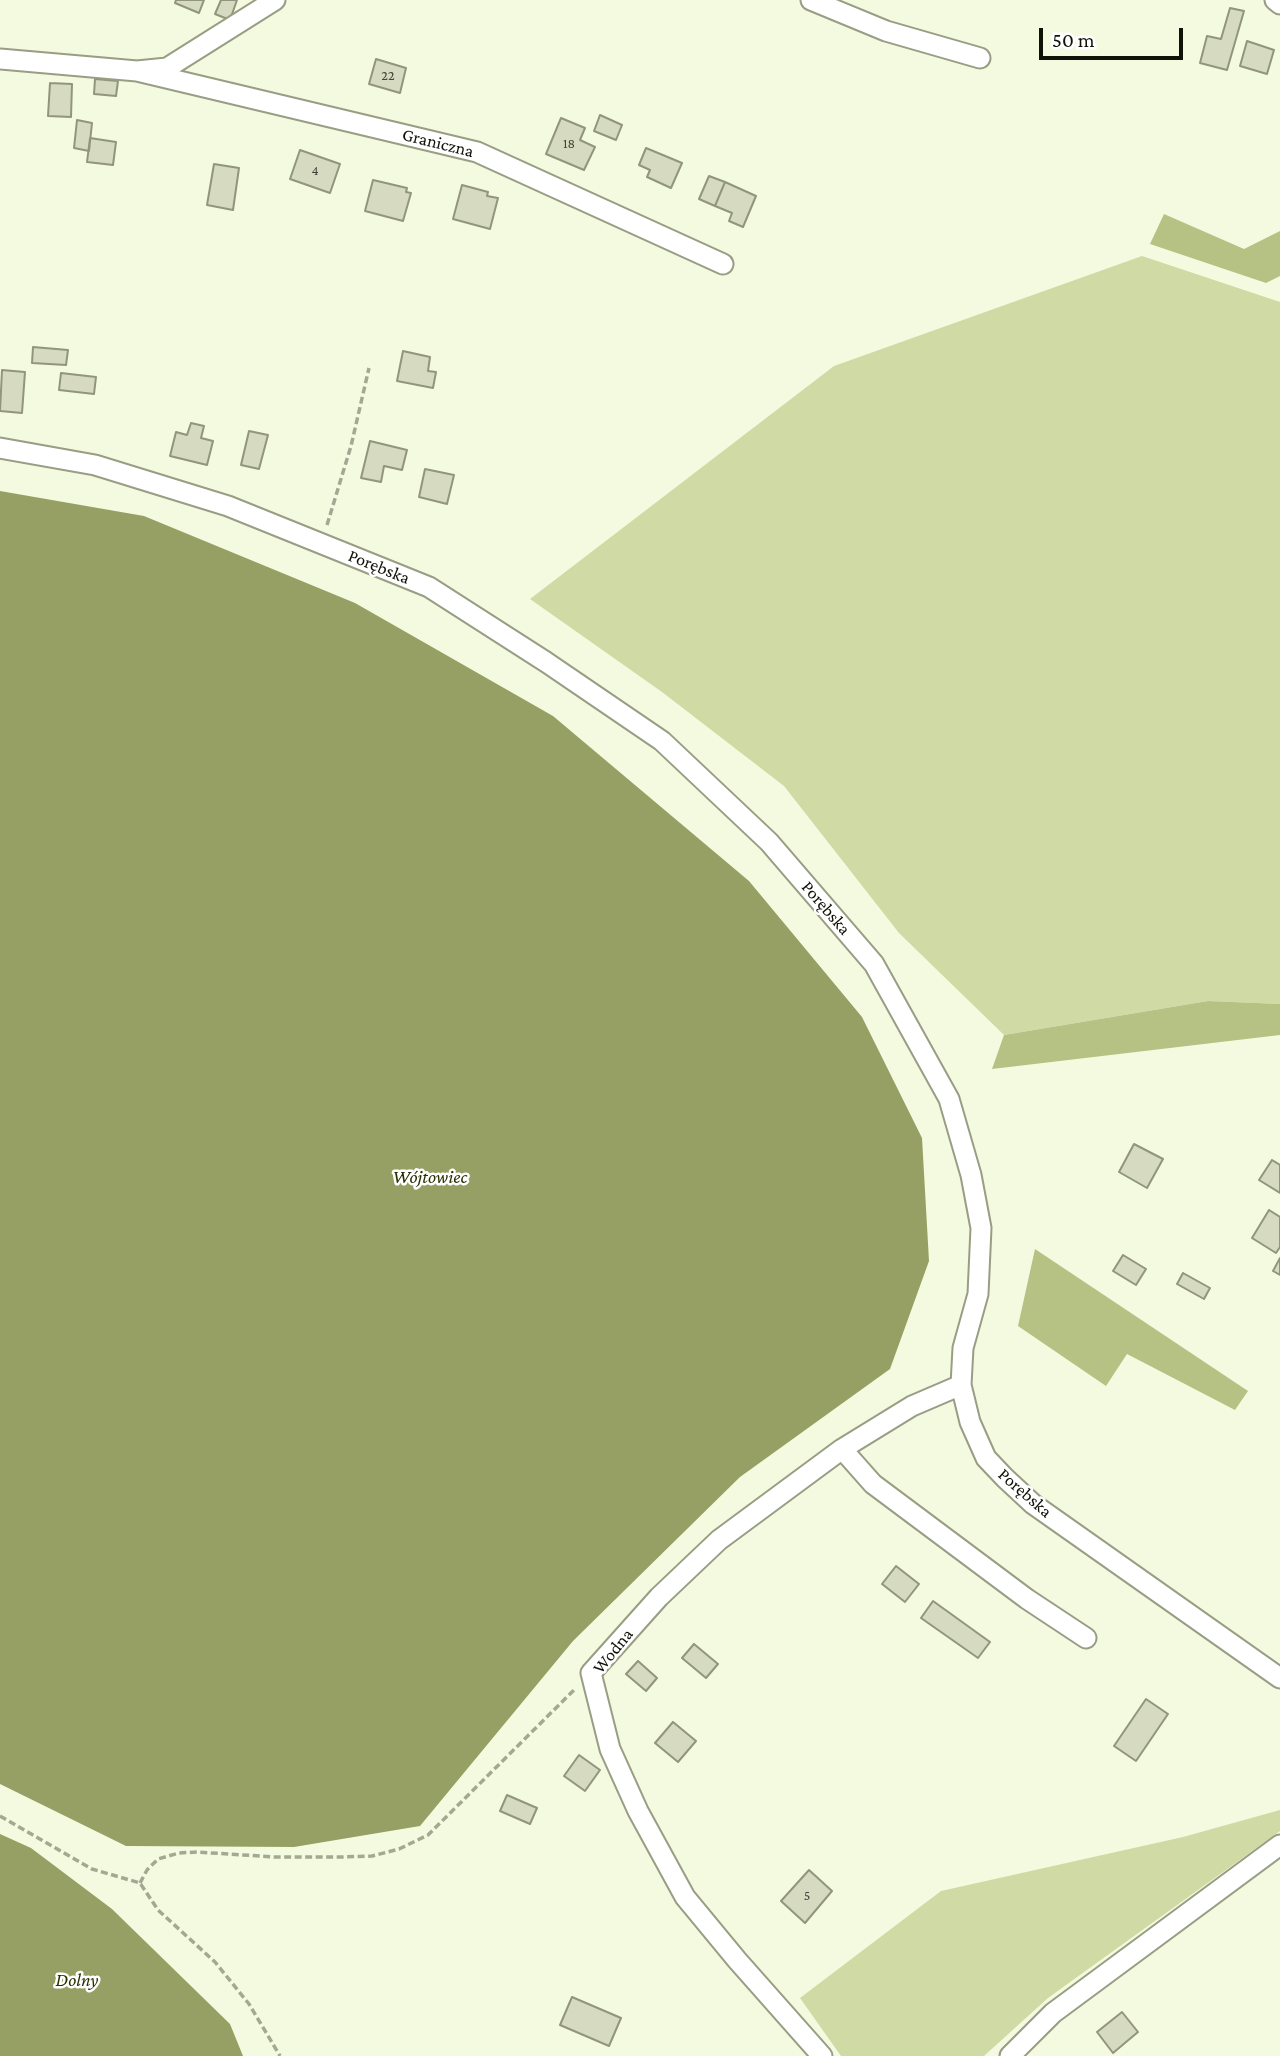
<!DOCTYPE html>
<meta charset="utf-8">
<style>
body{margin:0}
#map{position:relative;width:1280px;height:2056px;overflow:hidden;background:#f4fadf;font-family:"Crimson Pro",serif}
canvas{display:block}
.scale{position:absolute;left:1039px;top:28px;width:144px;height:32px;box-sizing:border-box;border:4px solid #101208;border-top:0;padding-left:9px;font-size:21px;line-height:24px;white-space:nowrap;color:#101208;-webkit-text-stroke:5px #fff;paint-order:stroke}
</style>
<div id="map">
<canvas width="1280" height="2056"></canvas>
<div class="scale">50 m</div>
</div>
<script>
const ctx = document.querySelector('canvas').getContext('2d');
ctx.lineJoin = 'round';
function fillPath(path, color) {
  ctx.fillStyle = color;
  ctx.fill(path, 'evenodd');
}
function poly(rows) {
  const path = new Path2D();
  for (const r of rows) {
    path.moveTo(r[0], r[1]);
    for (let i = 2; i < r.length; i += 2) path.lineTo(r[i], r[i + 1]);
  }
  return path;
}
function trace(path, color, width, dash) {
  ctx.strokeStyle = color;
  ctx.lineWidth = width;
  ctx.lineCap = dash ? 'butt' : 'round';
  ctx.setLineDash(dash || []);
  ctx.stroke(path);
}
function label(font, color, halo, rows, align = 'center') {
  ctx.font = font + ' "Crimson Pro",serif';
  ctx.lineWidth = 5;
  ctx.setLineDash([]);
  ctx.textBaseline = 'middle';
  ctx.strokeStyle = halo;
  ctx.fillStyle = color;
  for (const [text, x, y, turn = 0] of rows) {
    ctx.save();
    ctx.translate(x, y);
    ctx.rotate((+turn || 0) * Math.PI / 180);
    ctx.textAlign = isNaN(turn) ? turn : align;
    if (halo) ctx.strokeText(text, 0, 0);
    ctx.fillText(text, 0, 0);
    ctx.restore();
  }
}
fillPath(poly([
 [1142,256,1280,302,1280,1004,1208,1001,1004,1035,899,933,784,786,662,692,530,599,834,366],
 [1280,1810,1280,1831,1048,1998,984,2056,841,2056,800,1998,941,1891,1183,1837]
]), '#d0daa4');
fillPath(poly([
 [1164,214,1244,249,1280,231,1280,276,1266,283,1150,244],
 [1208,1001,1280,1004,1280,1035,992,1069,1004,1035],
 [1035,1249,1248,1391,1235,1410,1127,1354,1106,1386,1018,1326]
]), '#b6c184');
fillPath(poly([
 [0,491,144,516,355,603,553,716,749,881,862,1017,922,1138,929,1261,890,1369,740,1477,573,1641,420,1826,294,1847,126,1846,0,1784],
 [0,1834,31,1848,112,1909,230,2024,243,2056,0,2056]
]), '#96a064');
const building = poly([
 [176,0,204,0,199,13,175,3,176,0],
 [221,0,237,0,230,20,215,14,221,0],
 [1230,8,1244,11,1227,70,1200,63,1207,36,1221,39,1230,8],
 [1247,41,1274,50,1267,74,1240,66,1247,41],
 [376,59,406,68,400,93,369,84,376,59],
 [95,79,118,81,116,96,94,94,95,79],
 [50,83,72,84,71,117,48,116,50,83],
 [600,115,622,125,616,140,594,131,600,115],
 [561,118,585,128,580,140,595,147,584,170,546,154,561,118],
 [77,120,92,123,89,151,74,148,77,120],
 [90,138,116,142,113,165,87,162,90,138],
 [646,148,682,163,671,188,647,177,650,170,639,165,646,148],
 [300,150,340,164,330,193,290,179,300,150],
 [214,164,239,168,233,210,207,205,214,164],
 [709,176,725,182,715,206,699,199,709,176],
 [373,180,407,188,406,192,411,193,403,221,365,211,373,180],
 [725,182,756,196,743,227,729,221,732,213,715,206,725,182],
 [462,185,488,192,487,196,498,198,490,229,453,219,462,185],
 [33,347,68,350,66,365,32,363,33,347],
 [403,351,430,357,428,371,436,372,433,388,397,381,403,351],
 [2,370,25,372,22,413,0,411,2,370],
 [61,373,96,377,94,394,59,390,61,373],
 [191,423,204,426,201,438,213,441,207,465,170,456,176,432,187,435,191,423],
 [249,431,268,435,259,469,241,465,249,431],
 [370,441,407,450,402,470,384,466,381,482,361,478,370,441],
 [425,469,454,475,447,504,419,497,425,469],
 [1134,1144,1163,1159,1147,1188,1119,1172,1134,1144],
 [1272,1160,1280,1165,1280,1193,1259,1180,1272,1160],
 [1269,1210,1280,1217,1280,1247,1276,1253,1252,1238,1269,1210],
 [1123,1255,1146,1269,1136,1285,1113,1271,1123,1255],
 [1280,1258,1280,1275,1273,1271,1280,1258],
 [1183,1273,1210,1288,1204,1299,1177,1284,1183,1273],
 [896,1566,919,1584,905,1602,882,1584,896,1566],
 [933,1601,990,1642,978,1658,921,1618,933,1601],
 [694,1644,718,1664,706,1678,682,1658,694,1644],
 [638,1661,657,1678,646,1691,626,1674,638,1661],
 [1146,1699,1168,1714,1136,1761,1114,1746,1146,1699],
 [673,1722,696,1741,678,1762,655,1743,673,1722],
 [579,1755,600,1770,585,1791,564,1776,579,1755],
 [507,1795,537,1808,530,1824,500,1811,507,1795],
 [809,1870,832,1891,805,1923,781,1901,809,1870],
 [572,1997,621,2018,609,2046,560,2025,572,1997],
 [1122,2012,1138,2032,1113,2053,1097,2032,1122,2012]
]);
fillPath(building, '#d5dac0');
trace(building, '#90957c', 2);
const minor = poly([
 [811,0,886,31,980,58],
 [1275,0,1280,4],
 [0,59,137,71,167,68,275,0],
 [137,71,477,152,723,264],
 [0,448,95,465,228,506,429,587,546,662,662,741,769,842,874,964,949,1099,971,1175,981,1228,978,1294,963,1348,961,1385,970,1422,986,1458,1005,1478,1033,1504,1280,1678],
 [842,1449,873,1484,1027,1599,1086,1638],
 [822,2056,737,1960,685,1897,638,1811,610,1749,591,1673,659,1597,719,1540,842,1449,912,1406,961,1385],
 [1010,2056,1053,2013,1280,1845]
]);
trace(minor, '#989d84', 23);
trace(poly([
 [327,525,351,446,369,368],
 [0,1816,92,1869,140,1883,158,1910,215,1962,249,2004,280,2056],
 [140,1883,147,1870,158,1859,179,1853,197,1852,275,1857,343,1857,372,1856,399,1849,428,1835,575,1689]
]), '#a4a893', 3.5, [7, 3.5]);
trace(minor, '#fff', 19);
label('14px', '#414436', null, [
 ["22",388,76],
 ["18",569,144],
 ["4",315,171],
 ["5",807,1896]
]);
label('18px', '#101208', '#fff', [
 ["Graniczna",438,143,14],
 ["Porębska",379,567,22],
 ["Porębska",826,908,49],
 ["Porębska",1025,1493,41],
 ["Wodna",613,1651,-51]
]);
label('italic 19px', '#2a2f00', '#fff', [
 ["Wójtowiec",430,1177],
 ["Dolny",77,1980]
]);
</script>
